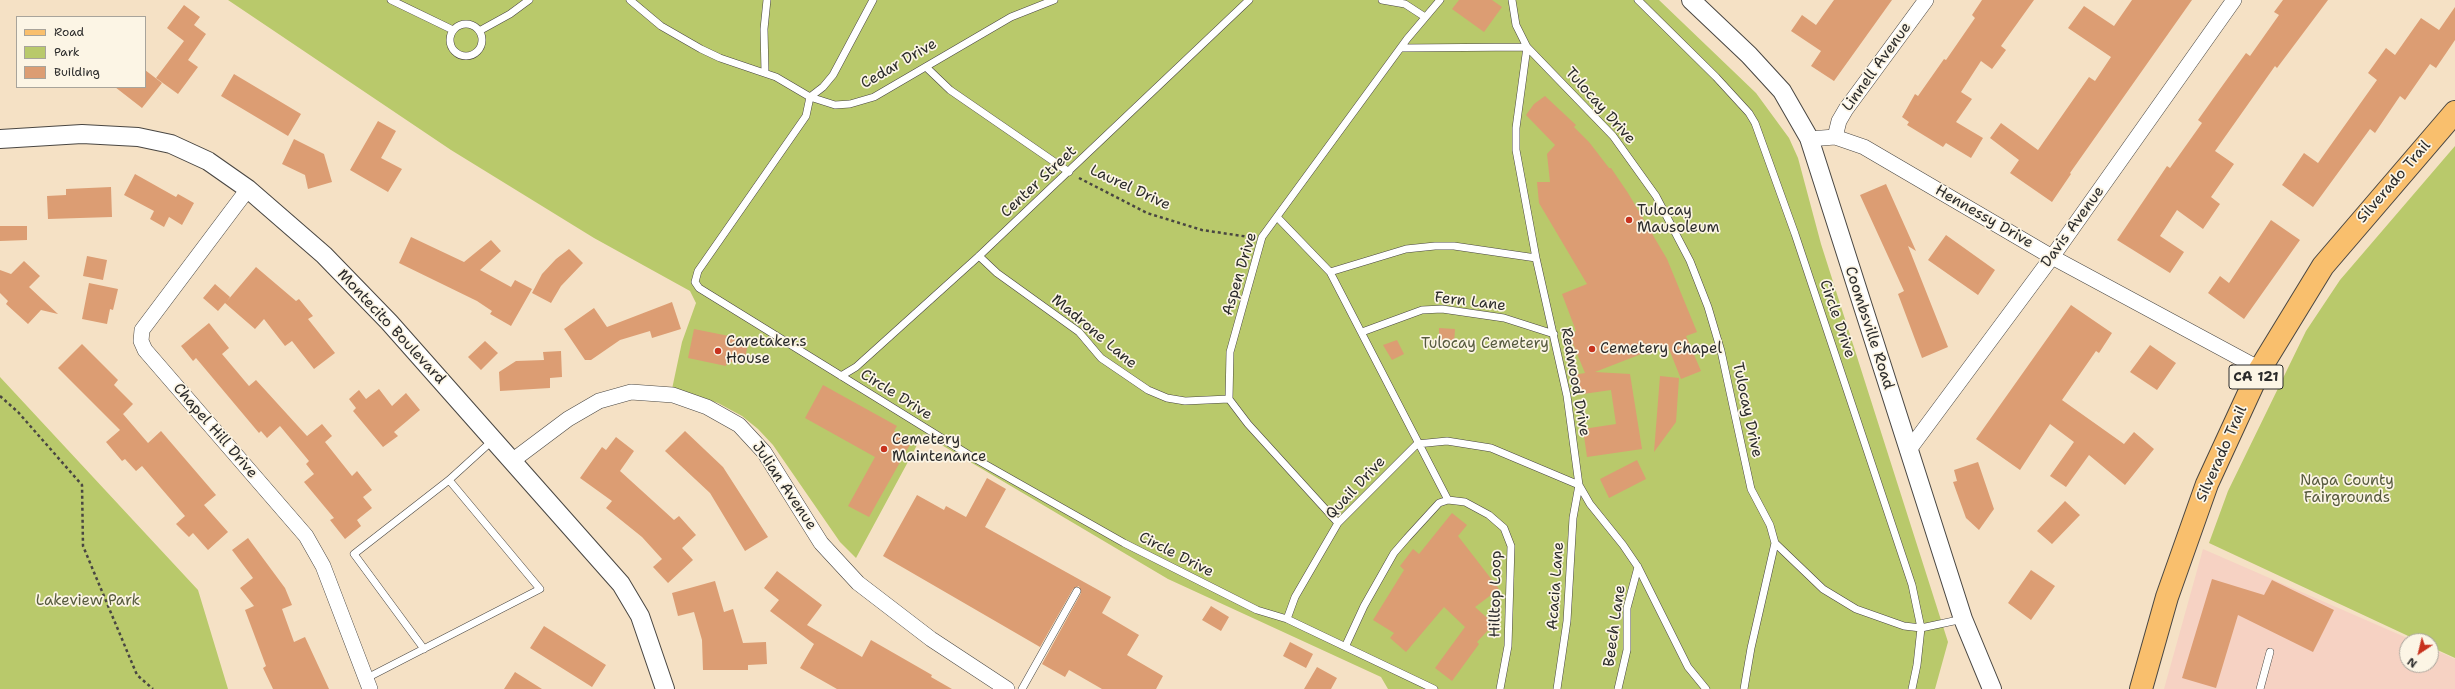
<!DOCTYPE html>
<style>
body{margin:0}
#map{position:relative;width:2455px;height:689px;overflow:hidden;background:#f5e1c5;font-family:"Shantell Sans",sans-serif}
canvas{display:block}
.legend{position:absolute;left:16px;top:16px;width:130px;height:72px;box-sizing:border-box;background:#fcf5e5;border:1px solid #a8a49b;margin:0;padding:5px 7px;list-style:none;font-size:12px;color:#2b2b2b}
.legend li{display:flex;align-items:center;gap:8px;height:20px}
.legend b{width:20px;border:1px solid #a8a49b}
.north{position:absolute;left:2399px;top:633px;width:40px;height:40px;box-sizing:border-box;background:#fcf5e5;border:1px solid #a8a49b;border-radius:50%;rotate:215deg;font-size:11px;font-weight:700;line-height:16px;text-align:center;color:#2b2b2b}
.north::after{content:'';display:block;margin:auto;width:14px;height:18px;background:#c8321e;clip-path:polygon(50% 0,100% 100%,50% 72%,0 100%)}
</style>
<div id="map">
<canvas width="2455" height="689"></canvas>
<ul class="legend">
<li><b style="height:5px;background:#f9bf6d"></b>Road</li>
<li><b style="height:11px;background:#b9c96b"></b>Park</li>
<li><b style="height:11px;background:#dc9d73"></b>Building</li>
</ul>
<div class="north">N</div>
</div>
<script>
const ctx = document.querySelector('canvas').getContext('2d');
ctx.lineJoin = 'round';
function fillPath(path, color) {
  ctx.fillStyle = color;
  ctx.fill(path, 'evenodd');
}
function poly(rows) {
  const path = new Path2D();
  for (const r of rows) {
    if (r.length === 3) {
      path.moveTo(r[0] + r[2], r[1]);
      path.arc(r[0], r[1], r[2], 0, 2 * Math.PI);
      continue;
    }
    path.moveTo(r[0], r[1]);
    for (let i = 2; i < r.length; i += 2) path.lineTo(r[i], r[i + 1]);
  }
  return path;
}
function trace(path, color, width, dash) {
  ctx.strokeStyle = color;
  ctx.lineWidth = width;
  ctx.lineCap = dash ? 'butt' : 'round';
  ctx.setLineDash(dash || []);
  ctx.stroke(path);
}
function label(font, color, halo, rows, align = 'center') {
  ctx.font = font + ' "Shantell Sans",sans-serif';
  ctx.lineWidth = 3.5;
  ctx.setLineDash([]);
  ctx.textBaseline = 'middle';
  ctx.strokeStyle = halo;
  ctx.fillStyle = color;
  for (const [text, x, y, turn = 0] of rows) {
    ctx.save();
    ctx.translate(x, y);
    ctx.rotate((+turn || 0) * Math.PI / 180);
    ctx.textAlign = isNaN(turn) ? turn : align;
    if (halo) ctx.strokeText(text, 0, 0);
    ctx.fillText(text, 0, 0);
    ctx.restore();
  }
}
fillPath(poly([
 [2203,549,2414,641,2407,641,2407,665,2431,665,2431,648,2455,659,2455,689,2164,689]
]), '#f6d2c3');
fillPath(poly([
 [228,0,1659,0,1756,93,1789,138,1798,158,1821,244,1948,642,1935,689,1388,689,1381,677,1168,579,923,434,856,558,840,542,773,445,758,429,742,416,718,403,672,389,682,342,696,303,690,291,594,238,451,150],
 [2455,146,2455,658,2431,647,2431,641,2419,641,2209,543,2228,491,2306,331,2340,280],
 [0,377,198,590,228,689,0,689]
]), '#b9c96b');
fillPath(poly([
 [1459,0,1492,0,1502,7,1484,32,1452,9],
 [1834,0,1892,0,1834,81,1811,66,1821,51,1791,31,1802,15,1816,25],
 [1982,0,2034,0,2001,46,2006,50,1992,69,1981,61,1961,92,1972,99,1956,122,1983,138,1971,158,1946,143,1943,147,1907,125,1909,122,1902,117,1915,94,1918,96,1944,59,1946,60,1975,18,1972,15],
 [2132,0,2192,0,2070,173,2071,174,2052,202,2010,173,2019,160,1990,138,2001,123,2038,150,2089,77,2095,81,2111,57,2068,28,2084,6,2114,26],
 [2283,0,2328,0,2277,68,2275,66,2215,151,2234,164,2211,197,2220,204,2203,229,2177,210,2160,236,2184,252,2170,273,2117,240,2167,166,2170,168,2202,123,2198,120,2220,89,2246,53,2250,56,2279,15,2274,12],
 [184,5,200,17,194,25,206,34,188,60,198,67,178,94,156,78,184,41,167,28],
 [2455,7,2455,40,2436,68,2430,64,2405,100,2400,96,2375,133,2370,129,2313,207,2282,185,2304,153,2318,163,2377,80,2368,73,2386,48,2395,55,2421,18,2439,30],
 [145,70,162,83,142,108,115,87,145,87],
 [234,74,301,114,288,136,221,96],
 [1545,96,1576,125,1574,127,1589,142,1609,168,1611,168,1628,193,1667,259,1697,332,1686,336,1701,371,1681,379,1667,344,1595,372,1630,374,1642,449,1587,457,1583,429,1616,424,1611,390,1576,395,1573,375,1585,373,1569,334,1576,331,1562,294,1587,284,1539,203,1537,182,1550,182,1547,154,1555,145,1526,115,1534,104],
 [378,121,396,131,381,158,402,169,388,192,350,170],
 [294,139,324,154,332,182,308,189,305,175,282,164],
 [135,174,176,197,178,194,194,203,182,225,169,217,164,227,150,219,154,211,124,195],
 [1886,184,1916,251,1908,246,1948,347,1922,358,1898,294,1904,291,1860,195],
 [111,187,112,217,48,219,47,196,66,195,66,189],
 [2271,220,2300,240,2244,319,2208,293,2220,276,2229,283],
 [0,226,27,226,27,240,0,241],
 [1946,235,1995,270,1978,295,1928,260],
 [411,237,464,262,491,240,501,251,480,270,511,287,515,280,532,289,511,326,490,314,492,311,477,301,399,263],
 [569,249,583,263,561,286,551,303,532,293,542,274,556,259],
 [87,256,107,260,103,280,83,276],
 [24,261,40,276,29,287,58,314,41,310,28,324,6,304,8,301,0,293,0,270,11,274],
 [256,267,296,301,299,299,313,316,308,319,335,353,314,369,292,341,285,346,264,319,255,329,225,303,218,311,203,298,215,284,230,297,227,301],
 [89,283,118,289,113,310,110,309,107,324,82,319],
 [672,302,681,329,652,338,650,331,620,340,591,360,585,360,564,329,594,308,607,327],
 [2071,305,2112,333,2099,353,2096,351,2062,400,2124,444,2134,432,2154,449,2125,485,2089,455,2066,487,2050,476,2074,442,2050,424,2020,470,1976,439],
 [209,323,229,348,222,354,249,386,256,380,307,436,322,424,332,436,325,442,352,476,357,471,372,490,363,497,372,508,357,520,361,526,345,539,330,520,334,518,304,482,314,474,306,464,309,461,280,426,267,438,261,431,259,433,196,358,193,361,181,346],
 [1439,328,1455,329,1454,344,1439,343],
 [694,329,739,338,738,341,748,343,744,365,727,361,726,366,688,358],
 [1397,340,1404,354,1392,360,1383,345],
 [485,341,498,353,481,370,468,357],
 [82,344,118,380,114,385,133,404,123,414,148,443,161,431,216,495,204,505,228,532,208,550,193,533,189,537,176,524,185,516,142,466,136,471,125,459,122,461,106,442,120,430,58,368],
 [2150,345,2176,363,2157,390,2130,372],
 [561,351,562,377,550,378,550,388,500,391,499,372,516,361,544,360,543,352],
 [1660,376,1679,378,1676,422,1654,452],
 [823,385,897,426,894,431,912,441,869,517,848,506,875,457,805,418],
 [379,389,392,406,406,393,420,410,394,432,398,436,383,447,353,411,356,408,349,399,359,390,366,399],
 [685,431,723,467,768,537,745,551,710,493,665,451],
 [616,437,634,451,620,471,674,520,679,516,696,535,682,548,693,560,668,583,653,567,662,559,642,537,606,508,612,501,580,478,602,447,606,450],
 [1637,460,1646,479,1609,498,1600,479],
 [1978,462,1994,509,1979,530,1966,518,1953,482,1957,481,1954,470],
 [987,478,1006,489,985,527,1111,597,1102,613,1139,635,1127,655,1163,676,1156,689,1102,689,1069,670,1065,677,1042,664,1081,593,1079,586,1073,589,1040,647,883,556,917,495,944,510,946,506,966,517],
 [2065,501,2080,515,2052,544,2037,531],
 [1452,513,1467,525,1458,536,1499,589,1475,607,1494,624,1477,642,1479,644,1452,681,1435,668,1465,627,1444,607,1406,652,1390,638,1394,633,1373,620,1404,570,1400,566,1413,549,1419,554],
 [248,538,285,588,292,605,282,609,294,642,305,637,329,689,273,689,263,668,266,666,245,610,254,606,240,588,253,578,232,550],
 [2031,570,2055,586,2031,620,2008,603],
 [777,571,822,605,807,625,862,657,871,640,932,675,931,677,952,689,837,689,800,668,814,644,770,611,779,600,764,588],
 [2212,579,2264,595,2272,580,2334,610,2313,652,2238,615,2216,688,2182,678],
 [715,581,724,612,733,609,743,643,766,642,767,664,748,665,748,670,703,670,702,640,694,612,678,616,672,593],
 [1211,606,1229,617,1221,631,1202,620],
 [544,626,606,665,592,687,530,648],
 [1290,642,1313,654,1306,668,1283,656],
 [1317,667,1337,678,1331,689,1304,689],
 [515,672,542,689,504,689]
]), '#dc9d73');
const service = poly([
 [391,0,453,30],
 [630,0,661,26,701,49,720,58,776,77,810,97,835,105,850,104,874,97,1011,17,1054,0],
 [873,0,833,75,823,87,810,97,806,116,698,271,695,282,699,288,974,458,1124,543,1257,610,1287,619,1434,689],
 [1382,0,1405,4,1425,17],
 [1512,0,1516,25,1527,47,1613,136,1656,196,1690,261,1708,307,1721,351,1751,489,1770,525,1775,543,1751,648,1744,689],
 [1638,0,1716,77,1749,113,1755,123,1795,234,1912,585,1921,628,1917,665,1912,689],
 [466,40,16],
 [481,30,510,14,529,0],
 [1401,48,1527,47,1516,128,1516,150,1536,258,1567,396,1579,485,1590,504,1623,545,1638,567,1688,667,1706,689],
 [926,67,950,90,1069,172],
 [765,72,764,29,767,0],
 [1277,217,1330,272,1448,500],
 [979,256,997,273,1079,332,1101,358,1148,390,1167,398,1185,401,1229,399],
 [1330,272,1406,249,1435,246,1454,246,1536,258],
 [1362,332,1422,310,1442,309,1504,318,1554,334],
 [841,376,856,367,979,256,1249,0],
 [1417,444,1447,441,1491,448,1579,485],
 [1338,523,1248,424,1229,399,1230,352,1262,237,1407,39,1440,0],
 [1775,543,1823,589,1856,609,1904,626,1921,628,1963,619],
 [1287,619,1295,597,1338,523,1417,444],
 [1346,645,1364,606,1394,553,1407,538,1439,503,1448,500,1465,502,1489,515,1504,528,1511,546,1508,646,1500,689],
 [424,649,354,554,449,480,493,440],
 [365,679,540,589,449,480],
 [1022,689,1077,591],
 [1557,689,1567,621,1573,518,1579,485],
 [1618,689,1627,650,1627,608,1638,567],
 [2260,689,2270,652]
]);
const minor = poly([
 [1835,137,1839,121,1846,109,1926,0],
 [1809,139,1835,137,1864,147,2052,257,2260,369],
 [248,189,142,330,141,341,145,350,306,536,323,566,370,689],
 [1908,451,2052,257,2234,0],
 [512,461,568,419,599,401,631,392,673,395,707,407,739,425,764,452,821,543,858,583,931,639,1007,689]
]);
const tertiary = poly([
 [1691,0,1749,55,1782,91,1809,138,1963,619,1992,689],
 [0,139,82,134,138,137,171,144,208,161,248,189,324,255,389,322,621,584,640,616,665,689]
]);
const primary = poly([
 [2141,689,2167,597,2207,484,2260,369,2323,266,2455,112]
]);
trace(service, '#494642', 8);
trace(minor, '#494642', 16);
trace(tertiary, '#494642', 20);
trace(primary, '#494642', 24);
trace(poly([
 [1079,178,1147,213,1202,230,1249,237],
 [0,396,18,412,82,485,83,546,137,675,153,689]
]), '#494642', 2.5, [3, 3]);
trace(service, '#fff', 7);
trace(minor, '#fff', 15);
trace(tertiary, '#fff', 18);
trace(primary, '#f9bf6d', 22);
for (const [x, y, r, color] of [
 [1629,220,4,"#c8321e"],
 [1592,349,4,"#c8321e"],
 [718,351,4,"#c8321e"],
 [884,449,4,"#c8321e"]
]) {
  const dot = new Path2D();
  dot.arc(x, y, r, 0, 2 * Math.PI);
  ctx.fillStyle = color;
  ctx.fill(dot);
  trace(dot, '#fcf5e5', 1.5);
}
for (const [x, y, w] of [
 [2256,377,54]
]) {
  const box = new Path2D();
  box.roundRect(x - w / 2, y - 12, w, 24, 3);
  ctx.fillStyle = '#fcf5e5';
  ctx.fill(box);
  trace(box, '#2b2b2b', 1);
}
label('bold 14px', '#2b2b2b', null, [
 ["CA 121",2256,377]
]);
label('15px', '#2b2b2b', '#fcf5e5', [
 ["Cedar Drive",899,64,-30],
 ["Linnell Avenue",1877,67,-54],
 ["Tulocay Drive",1600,106,48],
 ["Center Street",1039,182,-43],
 ["Silverado Trail",2394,182,-49],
 ["Laurel Drive",1130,188,25],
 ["Hennessy Drive",1984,217,30],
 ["Davis Avenue",2073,227,-54],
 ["Aspen Drive",1240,274,-73],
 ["Fern Lane",1470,302,7],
 ["Circle Drive",1837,319,71],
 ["Montecito Boulevard",391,327,47],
 ["Coombsville Road",1869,328,72],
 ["Madrone Lane",1094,332,40],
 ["Redwood Drive",1575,382,80],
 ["Circle Drive",896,395,32],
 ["Tulocay Drive",1747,410,78],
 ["Chapel Hill Drive",215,431,49],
 ["Silverado Trail",2222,454,-66],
 ["Julian Avenue",784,486,56],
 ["Quail Drive",1356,488,-47],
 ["Circle Drive",1176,555,27],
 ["Acacia Lane",1556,586,-86],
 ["Hilltop Loop",1496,594,-89],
 ["Beech Lane",1615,626,-82]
]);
label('15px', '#2b2b2b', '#fcf5e5', [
 ["Tulocay",1637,211],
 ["Mausoleum",1637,228],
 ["Caretaker.s",726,342],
 ["House",726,359],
 ["Cemetery Chapel",1600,349],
 ["Cemetery",892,440],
 ["Maintenance",892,457]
], 'left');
label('15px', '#565a3e', '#fcf5e5', [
 ["Tulocay Cemetery",1485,344],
 ["Napa County",2347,481],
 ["Fairgrounds",2347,498],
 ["Lakeview Park",88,601]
]);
</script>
